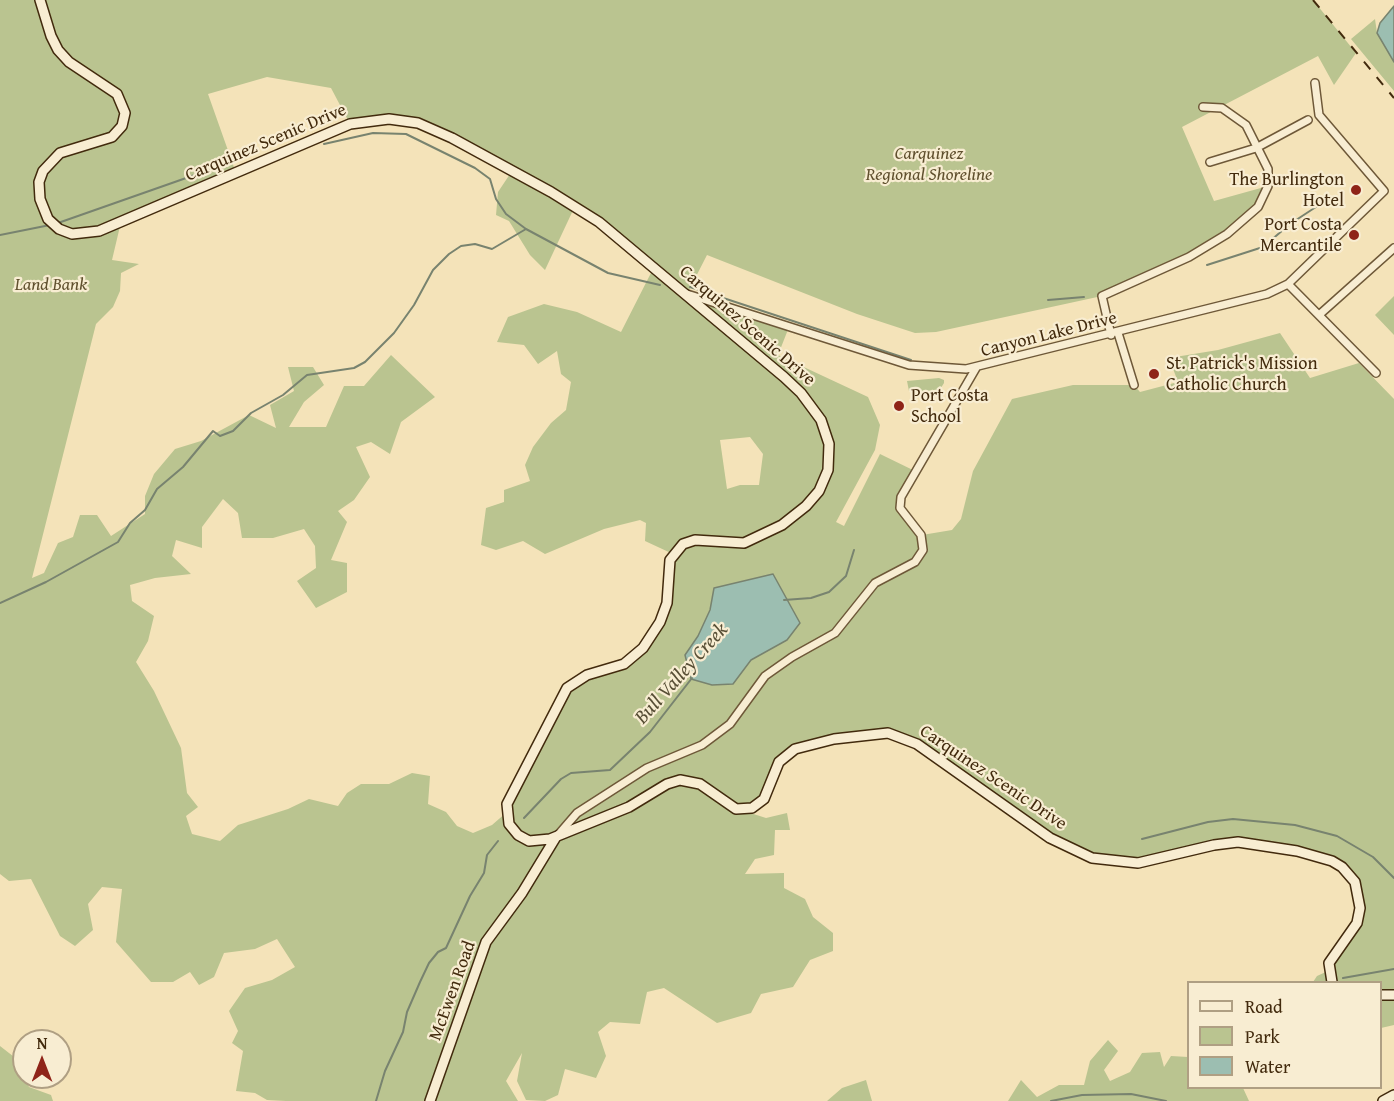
<!DOCTYPE html>
<style>
body{margin:0}
#map{position:relative;width:1394px;height:1101px;overflow:hidden;background:#f4e3b9;font-family:"Gentium Book Plus",serif}
canvas{display:block}
.legend{position:absolute;left:1187px;top:981px;width:195px;height:108px;box-sizing:border-box;background:#f8edd2;border:2px solid #af9f83;margin:0;padding:8px 10px;list-style:none;font-size:18px;color:#422a0d}
.legend li{display:flex;align-items:center;gap:12px;height:30px}
.legend b{width:30px;border:2px solid #af9f83}
.north{position:absolute;left:12px;top:1029px;width:60px;height:60px;box-sizing:border-box;background:#f8edd2;border:2px solid #af9f83;border-radius:50%;rotate:0deg;font-size:16px;font-weight:700;line-height:24px;text-align:center;color:#422a0d}
.north::after{content:'';display:block;margin:auto;width:21px;height:27px;background:#8f2418;clip-path:polygon(50% 0,100% 100%,50% 72%,0 100%)}
</style>
<div id="map">
<canvas width="1394" height="1101"></canvas>
<ul class="legend">
<li><b style="height:8px;background:#f8edd2"></b>Road</li>
<li><b style="height:16px;background:#bac490"></b>Park</li>
<li><b style="height:16px;background:#9cbeb1"></b>Water</li>
</ul>
<div class="north">N</div>
</div>
<script>
const ctx = document.querySelector('canvas').getContext('2d');
ctx.lineJoin = 'round';
function fillPath(path, color) {
  ctx.fillStyle = color;
  ctx.fill(path, 'evenodd');
}
function poly(rows) {
  const path = new Path2D();
  for (const r of rows) {
    path.moveTo(r[0], r[1]);
    for (let i = 2; i < r.length; i += 2) path.lineTo(r[i], r[i + 1]);
  }
  return path;
}
function trace(path, color, width, dash) {
  ctx.strokeStyle = color;
  ctx.lineWidth = width;
  ctx.lineCap = dash ? 'butt' : 'round';
  ctx.setLineDash(dash || []);
  ctx.stroke(path);
}
function label(font, color, halo, rows, align = 'center') {
  ctx.font = font + ' "Gentium Book Plus",serif';
  ctx.lineWidth = 4.5;
  ctx.setLineDash([]);
  ctx.textBaseline = 'middle';
  ctx.strokeStyle = halo;
  ctx.fillStyle = color;
  for (const [text, x, y, turn = 0] of rows) {
    ctx.save();
    ctx.translate(x, y);
    ctx.rotate((+turn || 0) * Math.PI / 180);
    ctx.textAlign = isNaN(turn) ? turn : align;
    if (halo) ctx.strokeText(text, 0, 0);
    ctx.fillText(text, 0, 0);
    ctx.restore();
  }
}
fillPath(poly([
 [0,0,1313,0,1356,53,1334,85,1318,56,1182,127,1214,201,1268,186,1258,207,1227,234,1189,257,1102,296,936,332,915,333,857,314,707,255,687,294,789,327,778,355,868,397,880,425,875,450,836,522,844,526,880,454,917,472,901,497,900,508,922,535,952,530,961,519,973,471,1012,399,1073,385,1134,385,1140,392,1178,382,1169,358,1218,350,1280,333,1310,378,1359,363,1394,399,1394,1025,1381,1028,1380,982,1313,982,1317,976,1328,971,1353,930,1360,900,1342,867,1245,842,1152,861,1078,853,927,750,879,733,789,753,767,793,741,810,766,818,787,813,790,830,775,830,774,855,755,859,745,874,784,873,784,888,805,899,813,917,833,933,833,951,810,960,793,987,761,994,751,1013,717,1023,664,988,647,992,640,1024,610,1022,598,1032,606,1056,596,1078,565,1069,558,1095,545,1101,526,1100,517,1081,522,1053,506,1081,518,1101,286,1101,267,1100,255,1093,236,1091,243,1051,232,1043,238,1031,229,1011,245,988,272,980,295,967,277,939,255,949,224,953,214,977,199,985,190,972,173,982,151,982,116,942,122,889,102,887,88,904,93,930,75,946,60,936,31,879,9,881,0,874],
 [267,77,331,88,350,124,409,121,512,171,498,192,496,215,509,221,530,255,545,270,575,206,654,267,621,332,577,312,544,304,508,317,497,342,524,345,538,364,557,351,561,374,571,382,566,410,551,423,533,447,525,465,530,481,504,490,504,502,486,508,481,545,496,550,523,541,545,554,604,529,640,520,646,523,645,541,673,554,660,622,624,664,567,688,507,812,492,825,473,833,457,826,446,812,428,804,430,776,412,773,389,784,361,784,347,793,338,806,309,799,288,809,238,825,220,841,192,834,186,816,198,807,187,793,181,748,154,691,136,662,148,641,154,616,132,601,130,585,155,578,191,574,172,556,176,540,202,548,202,527,223,499,238,513,242,538,273,538,304,529,315,546,316,568,297,581,316,608,347,592,347,563,331,560,347,522,338,511,354,500,370,477,356,447,371,442,390,454,401,422,435,397,391,355,364,386,344,386,326,427,289,427,304,402,324,385,313,367,288,367,294,391,270,405,276,428,249,415,201,441,175,449,154,474,145,496,145,514,111,536,97,515,80,515,73,537,58,543,44,573,32,578,96,324,113,307,120,291,121,273,139,264,112,260,121,222,236,173,208,94],
 [750,437,763,454,759,485,740,485,727,489,720,440],
 [714,588,787,640,751,660,733,684,685,655,698,636,710,610],
 [1375,19,1377,33,1394,62,1394,91,1351,39],
 [1394,296,1394,335,1375,315],
 [939,378,944,380,944,383,939,391,916,397,914,390,909,391,907,381],
 [1108,1040,1118,1051,1104,1070,1110,1081,1130,1072,1142,1053,1160,1052,1164,1067,1171,1056,1188,1057,1188,1088,1243,1088,1249,1101,1008,1101,1021,1080,1037,1097,1059,1085,1084,1085,1090,1061],
 [0,1046,18,1060,29,1087,51,1095,53,1101,0,1101],
 [866,1080,872,1101,827,1101,842,1088]
]), '#bac490');
const water = poly([
 [1394,6,1394,62,1377,33,1380,23,1394,6],
 [773,574,800,623,787,640,751,660,733,684,712,685,691,679,685,655,698,636,710,610,714,588,773,574]
]);
fillPath(water, '#9cbeb1');
trace(water, '#78836f', 1.5);
trace(poly([
 [324,144,373,133,406,134,475,168,490,179,496,199,506,214,526,229,608,273,660,285],
 [58,223,226,164],
 [0,235,50,225],
 [1207,265,1263,247,1290,224,1322,203],
 [690,287,911,360],
 [1048,300,1084,297],
 [784,600,811,598,829,592,846,576,854,550],
 [0,603,46,582,118,542,130,523,145,510,157,489,183,467,213,431,220,436,233,431,251,413,283,395,307,375,354,368,365,362,394,333,414,305,433,270,449,254,461,246,475,244,492,249,526,229],
 [524,818,561,779,571,773,610,770,650,732,692,678],
 [1142,839,1208,822,1233,819,1295,825,1337,836,1373,857,1394,878],
 [1343,978,1394,969],
 [376,1101,385,1071,403,1032,407,1012,420,982,429,963,438,952,446,948,470,896,484,873,487,855,498,841],
 [1051,1101,1082,1095,1131,1094,1166,1101]
]), '#78836f', 2);
const street = poly([
 [1210,162,1256,148,1308,120],
 [1288,284,1376,373],
 [687,294,909,365,966,369,1267,294,1288,284,1384,191,1319,115,1315,83],
 [1319,315,1394,248],
 [1118,333,1134,385],
 [1111,335,1102,296,1189,257,1227,234,1258,207,1268,186,1268,169,1246,125,1222,108,1203,107],
 [558,835,577,813,647,768,702,745,730,724,765,676,792,657,835,633,875,583,915,562,923,550,921,535,900,508,901,497,976,368]
]);
const secondary = poly([
 [40,0,51,36,58,50,69,62,117,94,125,113,122,126,112,137,60,153,43,171,39,182,40,199,48,219,59,229,72,234,99,231,350,124,389,119,418,123,452,138,551,192,599,222,784,377,801,393,821,420,829,444,828,470,819,491,806,506,782,525,744,543,695,540,683,544,670,560,667,603,660,622,643,648,624,664,587,675,567,688,507,804,509,824,518,835,529,841,550,839,629,807,667,784,680,780,700,784,736,809,752,808,764,799,779,762,795,749,834,739,888,733,917,744,1050,838,1092,858,1138,863,1214,845,1238,842,1297,851,1332,861,1342,867,1355,882,1360,908,1357,923,1329,963,1332,982],
 [1380,995,1394,995],
 [430,1101,486,942,522,893,556,837],
 [1383,1101,1394,1095]
]);
trace(street, '#6e5838', 10);
trace(secondary, '#422a0d', 12);
trace(street, '#f8edd2', 7);
trace(secondary, '#f8edd2', 9);
trace(poly([
 [1313,0,1394,98]
]), '#422a0d', 2, [10, 10]);
for (const [x, y, r, color] of [
 [1356,190,6,"#8f2418"],
 [1354,235,6,"#8f2418"],
 [1154,374,6,"#8f2418"],
 [899,406,6,"#8f2418"]
]) {
  const dot = new Path2D();
  dot.arc(x, y, r, 0, 2 * Math.PI);
  ctx.fillStyle = color;
  ctx.fill(dot);
  trace(dot, '#f8edd2', 2);
}
label('18px', '#422a0d', '#f8edd2', [
 ["Carquinez Scenic Drive",266,143,-23],
 ["Carquinez Scenic Drive",747,326,41],
 ["Canyon Lake Drive",1049,335,-14],
 ["Carquinez Scenic Drive",993,778,34],
 ["McEwen Road",453,991,-70]
]);
label('italic 18px', '#60502e', '#f8edd2', [
 ["Carquinez",929,154],
 ["Regional Shoreline",929,175],
 ["Land Bank",51,285]
]);
label('18px', '#422a0d', '#f8edd2', [
 ["The Burlington",1344,180],
 ["Hotel",1344,201],
 ["Port Costa",1342,225],
 ["Mercantile",1342,246],
 ["St. Patrick's Mission",1166,364,"left"],
 ["Catholic Church",1166,385,"left"],
 ["Port Costa",911,396,"left"],
 ["School",911,417,"left"]
], 'right');
label('italic 20px', '#584f36', '#f8edd2', [
 ["Bull Valley Creek",682,674,-48]
]);
</script>
